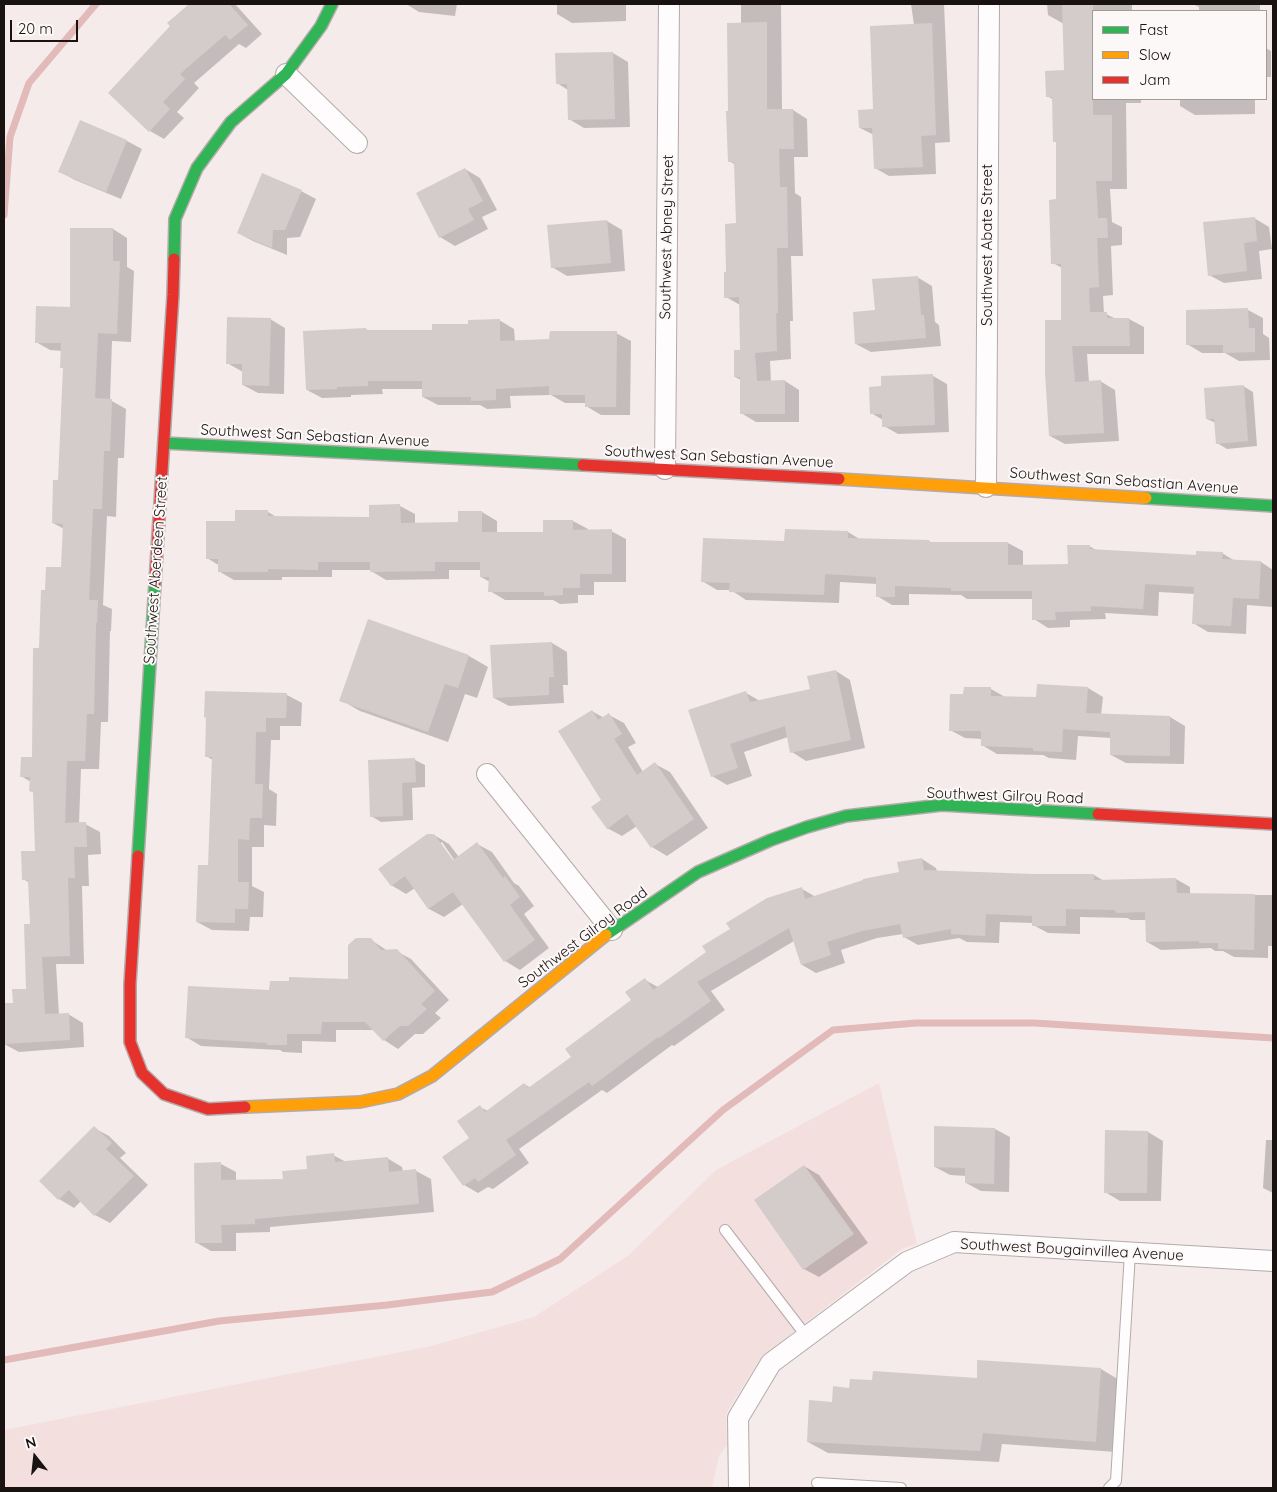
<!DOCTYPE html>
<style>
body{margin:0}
#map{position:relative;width:1277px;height:1492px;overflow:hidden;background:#f6ebeb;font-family:Quicksand,sans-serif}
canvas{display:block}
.frame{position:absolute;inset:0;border:5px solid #181211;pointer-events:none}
.legend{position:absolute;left:1092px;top:10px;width:175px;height:90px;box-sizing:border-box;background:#fdf8f8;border:1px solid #a19c9c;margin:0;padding:6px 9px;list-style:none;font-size:15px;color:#181211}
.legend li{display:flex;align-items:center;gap:10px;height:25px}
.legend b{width:25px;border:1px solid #a19c9c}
.north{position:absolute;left:10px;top:1432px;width:50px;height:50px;-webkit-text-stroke:4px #fdf8f8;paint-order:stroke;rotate:344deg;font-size:14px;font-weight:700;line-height:20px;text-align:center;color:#181211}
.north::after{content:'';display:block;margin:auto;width:18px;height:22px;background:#181211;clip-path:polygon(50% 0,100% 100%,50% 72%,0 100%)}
.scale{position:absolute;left:10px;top:20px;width:68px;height:22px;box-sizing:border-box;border:2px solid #181211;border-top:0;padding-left:6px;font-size:15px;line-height:18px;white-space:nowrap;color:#181211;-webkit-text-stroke:4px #fdf8f8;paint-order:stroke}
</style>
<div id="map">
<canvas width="1277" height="1492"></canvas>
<div class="frame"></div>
<ul class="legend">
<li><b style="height:6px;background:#30b455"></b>Fast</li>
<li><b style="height:6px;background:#ff9f0a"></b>Slow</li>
<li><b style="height:6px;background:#e5322d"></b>Jam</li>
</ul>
<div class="north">N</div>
<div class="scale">20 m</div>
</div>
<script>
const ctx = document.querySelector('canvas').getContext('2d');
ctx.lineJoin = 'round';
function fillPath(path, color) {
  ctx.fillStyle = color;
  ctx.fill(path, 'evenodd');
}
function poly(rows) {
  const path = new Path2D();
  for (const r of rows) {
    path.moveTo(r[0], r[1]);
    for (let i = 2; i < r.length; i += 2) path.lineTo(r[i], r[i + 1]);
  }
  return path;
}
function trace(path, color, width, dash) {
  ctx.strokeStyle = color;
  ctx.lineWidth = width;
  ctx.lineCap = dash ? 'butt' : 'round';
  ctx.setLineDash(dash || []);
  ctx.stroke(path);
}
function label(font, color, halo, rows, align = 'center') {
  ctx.font = font + ' Quicksand,sans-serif';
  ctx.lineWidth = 4;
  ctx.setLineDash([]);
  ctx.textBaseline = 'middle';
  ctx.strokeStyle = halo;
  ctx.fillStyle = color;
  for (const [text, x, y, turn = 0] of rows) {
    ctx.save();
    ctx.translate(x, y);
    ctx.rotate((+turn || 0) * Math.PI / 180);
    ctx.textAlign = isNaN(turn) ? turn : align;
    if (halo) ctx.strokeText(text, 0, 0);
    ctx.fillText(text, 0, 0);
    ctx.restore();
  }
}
fillPath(poly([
 [879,1083,917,1244,902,1249,762,1356,728,1410,726,1417,727,1445,719,1456,712,1488,4,1488,4,1430,431,1346,534,1317,629,1255,716,1170]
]), '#f4dfdf');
fillPath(poly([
 [191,4,235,4,262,34,246,48,239,44,194,83,199,88,177,112,184,118,164,139,150,131,172,26,169,23],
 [406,4,457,4,455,16,419,12],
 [557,4,626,4,626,21,572,23,557,14],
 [741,4,781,4,782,110,793,110,807,119,808,157,794,157,795,193,801,197,803,256,791,256,793,321,790,321,791,359,770,361,771,382,785,381,799,390,799,422,756,422,741,413,741,380,735,377,741,352,740,305,726,297,728,273,737,225,736,165,729,161,729,112,741,24],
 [911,4,947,4,944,4,950,142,935,143,936,174,889,176,875,168,874,135,860,128,874,110,914,25],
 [1047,4,1132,4,1132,11,1093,11,1093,99,1141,99,1141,103,1126,103,1127,189,1110,189,1112,222,1122,227,1122,245,1111,246,1113,295,1103,296,1104,313,1116,319,1129,319,1144,327,1144,354,1087,354,1089,382,1100,381,1115,390,1119,441,1065,444,1050,436,1062,321,1062,268,1053,263,1057,200,1057,143,1054,141,1054,100,1047,96,1065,72,1064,24,1048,15],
 [1193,4,1260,4,1260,11,1199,11,1199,7],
 [1266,48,1271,51,1271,77,1266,77],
 [613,53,628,62,630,127,584,128,569,119,568,90,557,83,557,54],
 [1180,99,1255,99,1255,114,1195,115,1180,106],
 [81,122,127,141,142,149,121,199,75,180,60,172],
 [465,169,480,178,497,210,482,217,488,229,455,246,440,237],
 [301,191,316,199,300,237,287,238,287,255,253,241,238,233],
 [1254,218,1269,227,1272,249,1259,251,1262,279,1224,283,1209,275],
 [607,221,622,230,625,271,567,276,552,267],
 [113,229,127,238,127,267,134,271,131,342,112,341,110,400,126,409,124,458,118,458,116,517,107,516,103,605,112,609,111,631,110,631,108,722,101,722,99,769,81,769,79,824,85,824,100,832,101,854,88,855,89,886,82,886,84,964,56,964,59,1015,68,1014,83,1023,84,1047,19,1052,4,1044,4,1004,14,1004,27,990,31,925,30,883,23,879,37,852,35,793,30,791,31,782,21,776,34,759,40,650,46,592,62,568,64,529,53,523,59,481,65,369,62,351,50,350,36,342,72,308],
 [917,277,932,286,935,322,939,325,941,346,871,352,856,344,876,311],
 [1248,310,1263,318,1263,334,1269,338,1270,360,1239,361,1225,353,1202,353,1187,344],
 [270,319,285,328,284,394,258,393,243,385,243,372,227,363],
 [499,320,514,329,515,341,551,340,616,333,631,341,630,415,601,415,586,406,586,403,565,403,551,395,510,396,511,408,487,409,480,405,438,405,423,397,423,389,382,389,383,394,351,395,351,397,322,398,307,390,366,329,369,331,433,331],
 [933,376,947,384,949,432,898,434,884,426,883,420,871,413,882,387],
 [1243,386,1253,392,1257,446,1227,449,1217,443,1216,423,1207,419],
 [400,506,415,514,415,524,459,524,459,513,482,512,497,521,497,533,545,533,573,521,588,529,588,531,611,531,626,539,626,582,594,582,594,595,578,595,578,603,560,604,553,600,505,600,490,591,490,582,481,577,481,570,449,570,449,579,386,580,371,571,371,570,332,570,332,577,282,577,282,580,234,580,220,572,220,566,207,558,236,522,268,512,278,518,370,518],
 [848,532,861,540,929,541,932,543,1008,543,1023,551,1023,566,1069,565,1089,546,1098,551,1197,556,1222,553,1235,561,1261,562,1273,570,1273,607,1247,605,1246,634,1208,632,1193,623,1195,594,1159,592,1158,616,1105,613,1106,619,1070,620,1070,627,1048,628,1034,619,1033,599,967,599,961,595,909,594,909,605,892,605,877,596,877,584,840,582,839,603,746,600,731,590,717,590,702,581,786,543],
 [552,643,567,652,568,685,563,685,564,703,509,706,494,698,492,646],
 [469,656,488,667,477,698,465,694,448,742,360,711,341,700],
 [836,671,850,680,865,748,806,761,792,752,788,737,744,752,752,776,727,785,712,776,746,693,760,701,811,690],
 [1088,688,1103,697,1101,715,1170,717,1185,726,1184,764,1126,763,1111,755,1112,738,1078,736,1076,760,1049,758,1043,755,997,754,982,745,982,739,965,738,950,730,965,696,991,689,1005,697,1037,698],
 [287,695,302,703,301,726,280,726,280,740,271,740,269,789,277,794,276,826,264,825,264,847,252,847,252,886,264,892,263,917,250,917,249,931,212,930,197,922,209,866,213,760,206,756],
 [592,711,604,718,609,715,624,723,636,743,628,747,643,772,655,764,670,772,708,828,667,856,652,847,637,826,622,836,607,828,602,800],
 [415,760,425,765,425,787,412,788,413,820,381,822,371,816],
 [434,835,449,844,459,857,477,844,492,852,514,883,519,886,534,906,524,914,549,948,520,970,505,961,463,904,444,917,429,909,415,888,406,894,391,885],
 [442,842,457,864,455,865,440,844],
 [922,859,936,868,937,872,1033,875,1094,875,1104,881,1176,879,1190,887,1190,895,1273,895,1273,946,1268,946,1268,958,1234,957,1223,951,1215,951,1211,948,1161,950,1147,942,1146,920,1131,920,1127,918,1080,917,1080,934,1048,933,1033,925,1033,923,1000,922,999,943,967,942,959,938,918,945,904,937,903,934,877,938,841,950,845,963,816,973,802,965,794,941,711,991,725,1010,674,1046,672,1045,607,1093,602,1090,519,1149,529,1163,493,1189,488,1187,478,1193,464,1185,471,1138,480,1107,488,1111,524,1084,531,1088,573,1057,633,1001,645,980,658,987,802,889,816,897,900,873],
 [371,940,388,951,396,951,411,959,449,1000,435,1013,441,1018,423,1034,415,1034,398,1049,384,1040,374,1030,336,1030,336,1042,302,1041,302,1053,283,1052,280,1050,201,1046,186,1037,270,992,350,980],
 [94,1128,109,1136,126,1153,120,1158,148,1185,110,1223,95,1215,81,1201,74,1208,59,1199,40,1181],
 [936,1128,995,1129,1010,1137,1009,1192,981,1191,966,1183,966,1176,950,1175,935,1167],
 [1148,1132,1163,1141,1161,1201,1120,1201,1105,1192],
 [1266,1140,1273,1140,1273,1193,1263,1188],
 [333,1155,346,1162,387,1158,402,1167,403,1172,416,1171,431,1179,434,1212,270,1227,270,1232,236,1233,236,1251,211,1251,197,1243,221,1164,236,1172,236,1181,284,1180,308,1170],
 [804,1166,819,1175,868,1243,819,1277,804,1269],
 [979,1361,1101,1369,1121,1381,1116,1452,1002,1444,999,1462,828,1453,808,1442,834,1404,978,1379]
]), '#0003');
trace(poly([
 [4,215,10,137,29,83,96,4],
 [4,1360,219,1321,387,1305,492,1292,560,1259,723,1110,833,1030,916,1023,1034,1023,1273,1038]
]), '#e2bab9', 7);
fillPath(poly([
 [189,4,229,4,248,25,230,40,225,35,180,74,185,79,163,102,170,109,149,132,108,93,170,26,167,23],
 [1062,4,1093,4,1093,115,1112,115,1112,181,1096,181,1098,218,1107,218,1108,238,1097,238,1099,287,1089,288,1090,312,1107,312,1107,318,1129,318,1130,346,1072,346,1075,382,1101,380,1104,433,1049,436,1045,373,1045,320,1061,320,1061,264,1051,264,1049,200,1056,199,1056,142,1053,142,1052,97,1046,97,1045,71,1064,70],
 [767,22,767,109,793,109,794,149,779,149,780,187,787,187,788,248,777,248,778,313,776,313,777,351,755,353,757,381,785,380,785,414,740,414,740,377,734,377,734,350,740,350,739,297,724,298,724,272,726,272,725,224,736,223,734,162,728,162,726,111,728,111,727,23],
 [932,23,936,135,921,136,923,167,874,169,872,128,859,128,858,110,873,109,870,26],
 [613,52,615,119,568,120,567,84,556,84,555,53],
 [80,120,127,140,106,192,58,172],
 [465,168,483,201,468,209,474,220,439,238,416,193],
 [262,173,302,190,285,230,273,230,272,248,237,233],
 [1255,217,1257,241,1244,243,1247,271,1208,276,1203,222],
 [607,220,611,263,551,268,547,225],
 [70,228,113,228,113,261,120,261,117,334,98,333,95,398,112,399,110,451,104,451,102,509,93,509,89,600,98,600,97,623,96,623,94,714,87,714,85,761,67,761,65,823,86,822,87,847,74,847,75,878,68,878,70,956,42,957,45,1014,69,1013,70,1040,4,1044,4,1003,13,1003,12,989,26,989,24,924,30,924,28,880,22,880,21,851,35,851,33,792,29,791,30,777,20,777,21,757,32,757,33,648,39,648,41,590,45,590,46,567,61,567,63,524,52,523,53,480,58,480,63,368,60,368,61,343,35,343,36,306,70,307],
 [918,276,921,315,924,315,926,338,855,344,853,312,875,310,872,279],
 [1248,308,1249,328,1255,328,1255,352,1223,353,1223,345,1186,345,1186,310],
 [227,317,271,318,269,386,242,385,242,364,226,364],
 [500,319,500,341,549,339,550,331,617,331,616,407,585,407,585,395,549,395,549,386,496,389,496,400,471,401,471,397,422,397,422,381,368,381,368,386,337,387,337,389,306,390,303,331,366,328,366,330,432,330,432,324,468,324,468,320],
 [933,374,935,425,882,427,882,414,870,414,869,387,881,386,881,376],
 [1244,385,1248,441,1216,444,1214,419,1206,419,1204,388],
 [400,504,401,523,458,522,458,511,482,511,482,532,543,532,543,520,573,520,573,530,612,529,612,574,580,574,580,588,563,588,563,595,544,596,544,592,488,592,489,577,480,577,480,562,435,562,435,571,370,572,370,562,318,562,318,570,268,569,268,572,218,572,218,559,206,559,206,521,235,521,235,510,268,510,268,516,369,517,369,505],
 [785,529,848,531,848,538,929,540,929,542,1008,542,1008,565,1068,564,1067,545,1090,545,1090,549,1196,555,1196,551,1223,552,1222,559,1261,561,1259,599,1233,598,1231,626,1192,624,1194,587,1145,584,1143,609,1091,606,1091,611,1055,612,1056,620,1032,620,1032,591,951,591,951,588,895,586,895,597,876,597,876,577,825,574,824,595,729,592,730,583,701,582,703,538,784,541],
 [368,619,469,655,458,688,445,684,428,732,339,701],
 [552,642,554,677,549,677,549,695,493,698,490,645],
 [836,670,851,740,790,753,785,726,730,744,738,768,711,777,688,710,746,691,750,702,810,689,807,676],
 [1037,684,1088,687,1086,713,1170,716,1170,756,1110,755,1110,732,1063,729,1062,752,1033,751,1033,748,981,746,981,731,949,731,950,694,963,694,964,687,991,687,991,696,1036,697],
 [205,691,287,693,286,718,266,718,266,732,256,732,255,784,263,784,262,818,250,818,249,840,238,839,238,882,249,882,248,909,235,909,235,923,196,922,198,865,208,865,212,757,205,757,206,718,204,717],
 [592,710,598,720,609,713,622,734,614,739,637,775,655,762,694,819,651,848,627,814,607,829,591,807,601,800,558,731],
 [415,758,416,782,402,783,403,816,370,817,368,760],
 [427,834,434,834,453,860,477,842,503,878,505,876,520,897,510,905,535,940,504,962,453,892,428,909,405,876,391,886,378,869],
 [922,858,924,870,1033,874,1094,874,1094,880,1176,878,1177,893,1255,894,1254,950,1218,949,1218,943,1199,943,1199,941,1146,942,1145,912,1116,913,1115,910,1066,909,1066,926,1032,926,1032,916,986,914,985,936,951,934,951,929,903,938,900,924,862,931,827,942,831,955,801,965,789,928,697,982,711,1001,659,1038,658,1037,592,1086,589,1082,506,1140,516,1155,478,1182,475,1178,463,1186,442,1157,469,1138,457,1121,480,1105,485,1112,524,1083,528,1088,571,1057,565,1049,631,1000,625,992,645,978,653,990,706,952,702,946,730,929,726,923,767,898,802,887,805,899,863,880,863,879,899,872,897,862],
 [356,938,371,938,381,950,397,949,435,991,421,1004,427,1009,408,1026,400,1026,383,1041,365,1022,322,1022,321,1034,287,1034,287,1045,267,1045,267,1043,185,1038,188,986,269,990,270,981,289,981,289,977,348,979,348,945],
 [94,1126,112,1143,106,1149,134,1176,94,1216,69,1190,58,1200,39,1181],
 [934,1126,995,1128,994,1184,965,1183,965,1168,934,1167],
 [1105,1130,1148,1131,1147,1193,1104,1193],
 [334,1153,335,1162,388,1157,389,1172,416,1169,419,1204,255,1219,255,1224,221,1225,222,1243,195,1243,194,1163,221,1162,221,1180,283,1179,282,1171,307,1169,306,1156],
 [804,1165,854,1234,803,1270,754,1200],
 [977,1360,1101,1368,1096,1442,983,1433,980,1451,807,1442,809,1400,832,1402,833,1386,849,1388,850,1379,872,1380,873,1371,977,1378]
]), '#d4cbcb');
const lane = poly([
 [725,1230,807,1337],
 [817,1483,901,1488],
 [1109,1488,1116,1481,1130,1253]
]);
const street = poly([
 [286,74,357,143],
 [665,469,669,4],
 [986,487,989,4],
 [487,774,612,930],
 [739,1488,738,1418,771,1363,907,1262,954,1242,1273,1261]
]);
const fast = poly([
 [174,259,175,219,197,168,231,122,286,74,321,26,332,4],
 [164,443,583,465],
 [1146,498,1273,506],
 [138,856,155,583],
 [606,935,698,872,771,840,807,827,846,816,942,805,1098,814]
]);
const slow = poly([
 [839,479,1146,498],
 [245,1107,360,1102,398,1094,432,1076,606,935]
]);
const jam = poly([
 [583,465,839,479],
 [155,583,173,295,174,259],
 [1098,814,1273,824],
 [138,856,130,984,130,1042,142,1073,164,1094,208,1109,245,1107]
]);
trace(lane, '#b3abab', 12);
trace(street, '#b3abab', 22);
trace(fast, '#b3abab', 14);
trace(slow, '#b3abab', 14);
trace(jam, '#b3abab', 14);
trace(lane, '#fefcfc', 10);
trace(street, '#fefcfc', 20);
trace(fast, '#30b455', 11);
trace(slow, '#ff9f0a', 11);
trace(jam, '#e5322d', 11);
label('15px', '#181211', '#fdf8f8', [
 ["Southwest Abney Street",667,237,-89],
 ["Southwest Abate Street",987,245,-90],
 ["Southwest San Sebastian Avenue",315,436,3],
 ["Southwest San Sebastian Avenue",719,457,3],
 ["Southwest San Sebastian Avenue",1124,481,4],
 ["Southwest Aberdeen Street",156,570,-86],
 ["Southwest Gilroy Road",1005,796,2],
 ["Southwest Gilroy Road",583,938,-37],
 ["Southwest Bougainvillea Avenue",1072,1250,3]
]);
</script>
